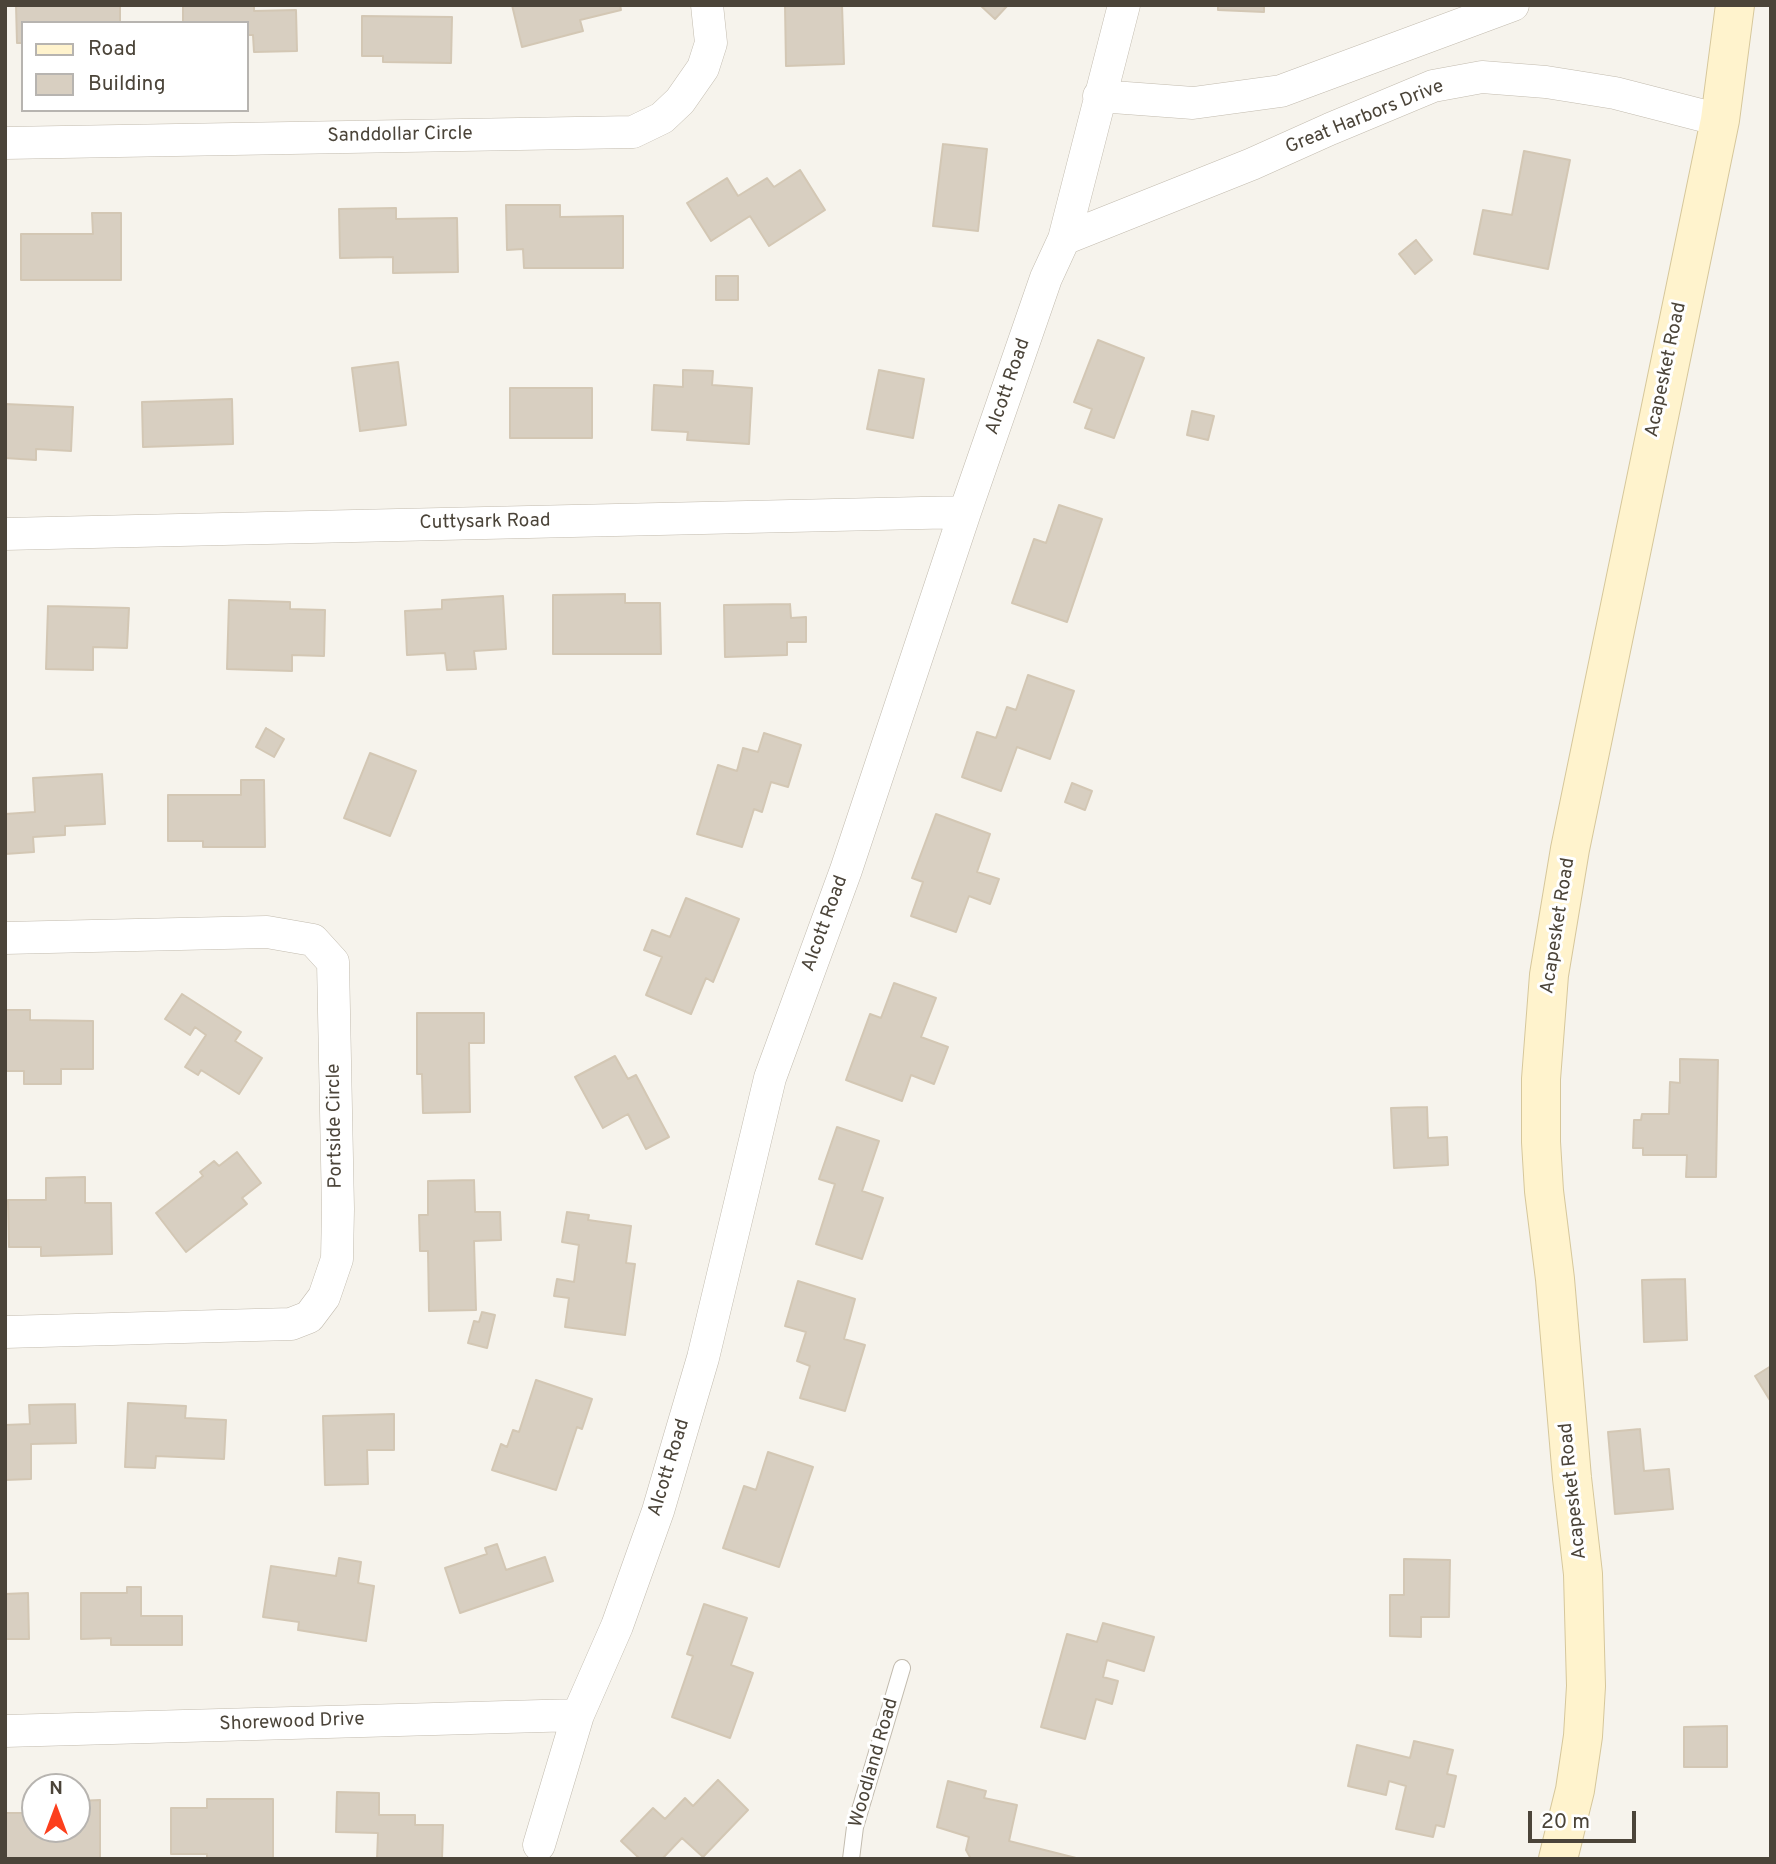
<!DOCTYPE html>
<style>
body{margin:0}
#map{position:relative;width:1776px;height:1864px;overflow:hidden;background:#f6f3ec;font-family:Overpass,sans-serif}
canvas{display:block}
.frame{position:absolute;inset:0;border:7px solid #4b4439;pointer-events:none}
.legend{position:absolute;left:21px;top:21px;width:228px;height:91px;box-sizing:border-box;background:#fff;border:2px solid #b7b4b0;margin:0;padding:9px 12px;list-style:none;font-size:21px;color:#4b4439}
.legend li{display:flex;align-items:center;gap:14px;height:35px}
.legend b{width:35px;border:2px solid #b7b4b0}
.north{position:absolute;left:21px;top:1773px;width:70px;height:70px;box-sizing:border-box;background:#fff;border:2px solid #b7b4b0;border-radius:50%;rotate:0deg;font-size:19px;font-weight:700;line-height:28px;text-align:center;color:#4b4439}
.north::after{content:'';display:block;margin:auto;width:24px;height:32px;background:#fc3f1d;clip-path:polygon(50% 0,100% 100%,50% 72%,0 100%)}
.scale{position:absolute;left:1528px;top:1811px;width:108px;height:32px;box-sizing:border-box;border:4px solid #4b4439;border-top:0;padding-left:9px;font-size:21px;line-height:24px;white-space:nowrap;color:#4b4439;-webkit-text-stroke:5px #fff;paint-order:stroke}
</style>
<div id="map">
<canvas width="1776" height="1864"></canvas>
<div class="frame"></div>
<ul class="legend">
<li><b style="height:9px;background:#fff3cd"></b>Road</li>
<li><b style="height:19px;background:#d8cfc1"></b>Building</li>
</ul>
<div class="north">N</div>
<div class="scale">20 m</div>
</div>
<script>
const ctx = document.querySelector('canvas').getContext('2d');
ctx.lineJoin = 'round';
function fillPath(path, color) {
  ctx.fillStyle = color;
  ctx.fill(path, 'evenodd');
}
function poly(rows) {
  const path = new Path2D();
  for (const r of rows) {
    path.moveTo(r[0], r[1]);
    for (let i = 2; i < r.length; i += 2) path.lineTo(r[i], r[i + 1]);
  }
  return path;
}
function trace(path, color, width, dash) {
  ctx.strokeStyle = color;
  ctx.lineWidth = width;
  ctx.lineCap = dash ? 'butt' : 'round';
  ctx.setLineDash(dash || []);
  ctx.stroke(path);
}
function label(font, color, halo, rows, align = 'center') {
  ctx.font = font + ' Overpass,sans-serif';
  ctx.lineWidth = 6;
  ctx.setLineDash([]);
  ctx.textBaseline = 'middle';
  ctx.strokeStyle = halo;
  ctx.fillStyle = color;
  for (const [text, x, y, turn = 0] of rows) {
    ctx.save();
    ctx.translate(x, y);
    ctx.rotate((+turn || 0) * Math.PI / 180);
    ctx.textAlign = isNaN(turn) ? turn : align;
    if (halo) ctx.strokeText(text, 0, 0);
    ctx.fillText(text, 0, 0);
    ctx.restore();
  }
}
const building = poly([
 [16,5,120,5,120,23,23,23,23,43,17,43,16,5],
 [183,5,254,5,254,11,296,10,297,51,254,52,253,35,247,35,247,23,183,23,183,5],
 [512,5,620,5,621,10,580,20,583,31,522,47,512,5],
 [785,5,842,5,844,64,786,66,785,5],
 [980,5,1008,5,995,19,980,5],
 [1218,5,1264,5,1264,12,1218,10,1218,5],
 [362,16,452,17,451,63,383,62,383,56,362,56,362,16],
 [943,144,987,149,978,231,933,226,943,144],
 [1524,151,1570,160,1548,269,1474,254,1483,210,1512,215,1524,151],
 [800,170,825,210,769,246,750,216,711,241,687,203,727,178,738,196,767,178,774,187,800,170],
 [506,205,560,205,560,217,623,216,623,268,524,268,523,249,507,250,506,205],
 [396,208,396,219,457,218,458,272,393,273,393,257,340,258,339,209,396,208],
 [92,213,121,213,121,280,21,280,21,234,93,234,92,213],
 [1416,240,1432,260,1415,274,1399,254,1416,240],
 [716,276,738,276,738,300,716,300,716,276],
 [1098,340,1144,358,1114,438,1085,428,1092,409,1074,402,1098,340],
 [398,362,406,425,360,431,352,368,398,362],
 [683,370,713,371,712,385,752,388,749,444,687,440,688,432,652,430,654,385,683,387,683,370],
 [879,370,924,379,913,438,867,429,879,370],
 [510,388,592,388,592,438,510,438,510,388],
 [232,399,233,444,143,447,142,402,232,399],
 [5,404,73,407,71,451,36,449,36,460,5,458,5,404],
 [1192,411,1214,416,1208,440,1187,435,1192,411],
 [1059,505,1102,519,1067,622,1012,603,1034,539,1046,543,1059,505],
 [625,594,625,603,660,603,661,654,553,654,553,595,625,594],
 [503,596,506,649,474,651,476,669,447,670,445,653,407,655,405,611,442,609,442,600,503,596],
 [229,600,290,602,290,609,325,610,324,656,292,655,292,671,227,669,229,600],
 [790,604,791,618,806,617,806,642,787,642,787,655,725,657,724,605,790,604],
 [48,606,129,608,127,648,93,647,93,670,46,669,48,606],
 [1028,675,1074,691,1050,759,1017,747,1001,791,962,777,977,732,996,738,1007,707,1016,710,1028,675],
 [266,728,284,739,274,757,256,747,266,728],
 [764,733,801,745,788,787,771,782,762,812,754,809,742,847,697,834,718,765,737,771,743,748,758,752,764,733],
 [370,753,416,771,390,836,344,818,370,753],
 [102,774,105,824,65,826,65,835,33,837,34,852,5,854,5,814,35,812,33,778,102,774],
 [241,780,264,780,265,847,203,847,203,841,168,841,168,795,241,795,241,780],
 [1072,783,1092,791,1085,810,1065,802,1072,783],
 [936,814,990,834,977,872,999,879,990,904,969,896,956,932,911,916,923,882,912,878,936,814],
 [686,898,739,919,713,982,706,978,691,1014,646,995,662,957,644,950,652,930,670,937,686,898],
 [894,983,936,998,921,1037,948,1047,934,1084,911,1075,902,1101,846,1080,870,1014,881,1018,894,983],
 [182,994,241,1032,235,1041,262,1058,239,1094,201,1070,198,1075,185,1067,206,1035,195,1027,190,1035,165,1019,182,994],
 [5,1010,30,1010,30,1020,93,1021,93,1069,61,1069,61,1084,24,1084,24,1071,5,1071,5,1010],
 [417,1013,484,1013,484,1043,469,1043,470,1112,423,1113,422,1074,417,1074,417,1013],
 [615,1056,628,1079,636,1075,669,1137,646,1149,628,1114,603,1128,575,1077,615,1056],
 [1680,1059,1718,1060,1716,1177,1686,1177,1687,1155,1643,1155,1643,1148,1633,1148,1634,1120,1641,1120,1642,1114,1669,1114,1670,1082,1680,1083,1680,1059],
 [1427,1107,1428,1138,1447,1137,1448,1165,1394,1168,1391,1108,1427,1107],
 [837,1127,879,1141,862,1191,883,1198,862,1259,816,1244,835,1184,819,1179,837,1127],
 [237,1152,261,1183,242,1198,247,1204,186,1252,156,1213,203,1176,200,1172,214,1161,219,1166,237,1152],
 [85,1177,85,1203,111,1203,112,1254,41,1256,41,1247,9,1247,8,1200,46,1200,46,1178,85,1177],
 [474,1180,475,1212,500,1212,501,1240,474,1241,476,1310,429,1311,428,1251,420,1251,419,1215,428,1215,428,1181,474,1180],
 [567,1212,589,1215,588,1220,631,1226,626,1263,635,1264,625,1335,565,1327,569,1298,554,1296,557,1279,574,1282,579,1245,562,1242,567,1212],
 [1685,1279,1687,1340,1644,1342,1642,1280,1685,1279],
 [798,1281,855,1299,844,1339,865,1345,845,1411,800,1398,810,1366,797,1361,806,1332,785,1326,798,1281],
 [482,1312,495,1315,487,1348,468,1343,474,1321,479,1322,482,1312],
 [1771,1366,1771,1402,1755,1376,1771,1366],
 [536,1380,592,1399,582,1429,577,1427,556,1490,492,1470,501,1444,507,1447,513,1430,519,1432,536,1380],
 [128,1403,186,1406,185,1418,226,1420,224,1459,156,1456,155,1468,125,1467,128,1403],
 [75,1404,76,1443,31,1444,31,1479,5,1480,5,1425,30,1424,29,1405,75,1404],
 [394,1414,394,1450,367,1450,368,1484,325,1485,323,1416,394,1414],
 [1640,1429,1644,1471,1669,1469,1673,1509,1615,1514,1608,1432,1640,1429],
 [768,1452,813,1467,779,1567,723,1548,744,1486,756,1490,768,1452],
 [497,1544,506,1570,545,1557,553,1581,460,1613,445,1568,487,1554,485,1548,497,1544],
 [339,1558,361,1562,358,1583,374,1586,366,1641,298,1630,299,1622,263,1617,271,1566,336,1576,339,1558],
 [1404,1559,1450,1560,1449,1617,1421,1617,1421,1637,1390,1636,1390,1595,1404,1595,1404,1559],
 [127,1587,141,1587,141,1616,182,1616,182,1645,111,1645,111,1638,81,1639,81,1593,127,1593,127,1587],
 [28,1593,29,1639,5,1639,5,1594,28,1593],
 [704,1604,747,1618,731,1665,753,1673,730,1738,672,1717,693,1656,687,1654,704,1604],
 [1103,1623,1154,1637,1144,1671,1107,1660,1103,1677,1118,1681,1112,1704,1096,1699,1085,1739,1041,1727,1067,1634,1097,1642,1103,1623],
 [1727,1726,1727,1767,1684,1767,1684,1727,1727,1726],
 [1414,1741,1453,1750,1447,1774,1456,1776,1444,1827,1436,1825,1433,1837,1396,1829,1406,1786,1389,1781,1386,1795,1348,1786,1357,1745,1410,1758,1414,1741],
 [718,1780,748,1810,703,1857,682,1838,662,1859,640,1859,621,1841,653,1808,665,1819,685,1798,693,1806,718,1780],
 [948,1781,986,1791,984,1798,1017,1805,1009,1841,1080,1859,971,1859,966,1850,969,1837,937,1827,948,1781],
 [337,1792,379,1793,379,1815,415,1815,415,1825,443,1825,442,1859,377,1859,378,1833,336,1832,337,1792],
 [207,1799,273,1799,273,1859,207,1859,207,1854,171,1854,171,1808,207,1808,207,1799],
 [100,1800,100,1859,5,1859,5,1813,32,1813,32,1802,35,1802,35,1829,77,1829,77,1801,100,1800]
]);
fillPath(building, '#d8cfc1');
trace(building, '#d3c7b4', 2);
const lane = poly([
 [851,1859,855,1827,902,1668]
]);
const street = poly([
 [1099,96,1193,103,1281,91,1513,5],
 [5,143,633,132,662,118,680,101,703,68,711,43,707,5],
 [1064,239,1252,164,1330,129,1433,86,1482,77,1546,82,1615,93,1720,120],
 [5,534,965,512],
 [5,938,267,932,313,940,333,962,338,1209,337,1259,324,1297,309,1317,291,1324,5,1332],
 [5,1731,578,1715],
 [539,1845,578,1715,617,1626,658,1511,703,1358,770,1078,846,870,965,512,1046,278,1064,239,1124,5]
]);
const secondary = poly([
 [1558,1859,1575,1790,1583,1736,1586,1686,1583,1574,1572,1478,1555,1279,1544,1191,1541,1142,1541,1079,1549,975,1570,849,1720,120,1735,5]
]);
trace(lane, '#c2bbae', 18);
trace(street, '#c2bbae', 33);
trace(secondary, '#d6c79b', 40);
trace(lane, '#fff', 16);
trace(street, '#fff', 32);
trace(secondary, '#fff3cd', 38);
label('19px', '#4b4439', '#fff', [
 ["Great Harbors Drive",1365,118,-22],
 ["Sanddollar Circle",400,136,-1],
 ["Acapesket Road",1667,370,-78],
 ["Alcott Road",1009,387,-71],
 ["Cuttysark Road",485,523,-1],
 ["Alcott Road",826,924,-70],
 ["Acapesket Road",1559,926,-81],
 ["Portside Circle",336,1126,-91],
 ["Alcott Road",670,1468,-73],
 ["Acapesket Road",1574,1491,-96],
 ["Shorewood Drive",292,1723,-2],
 ["Woodland Road",875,1763,-74]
]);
</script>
